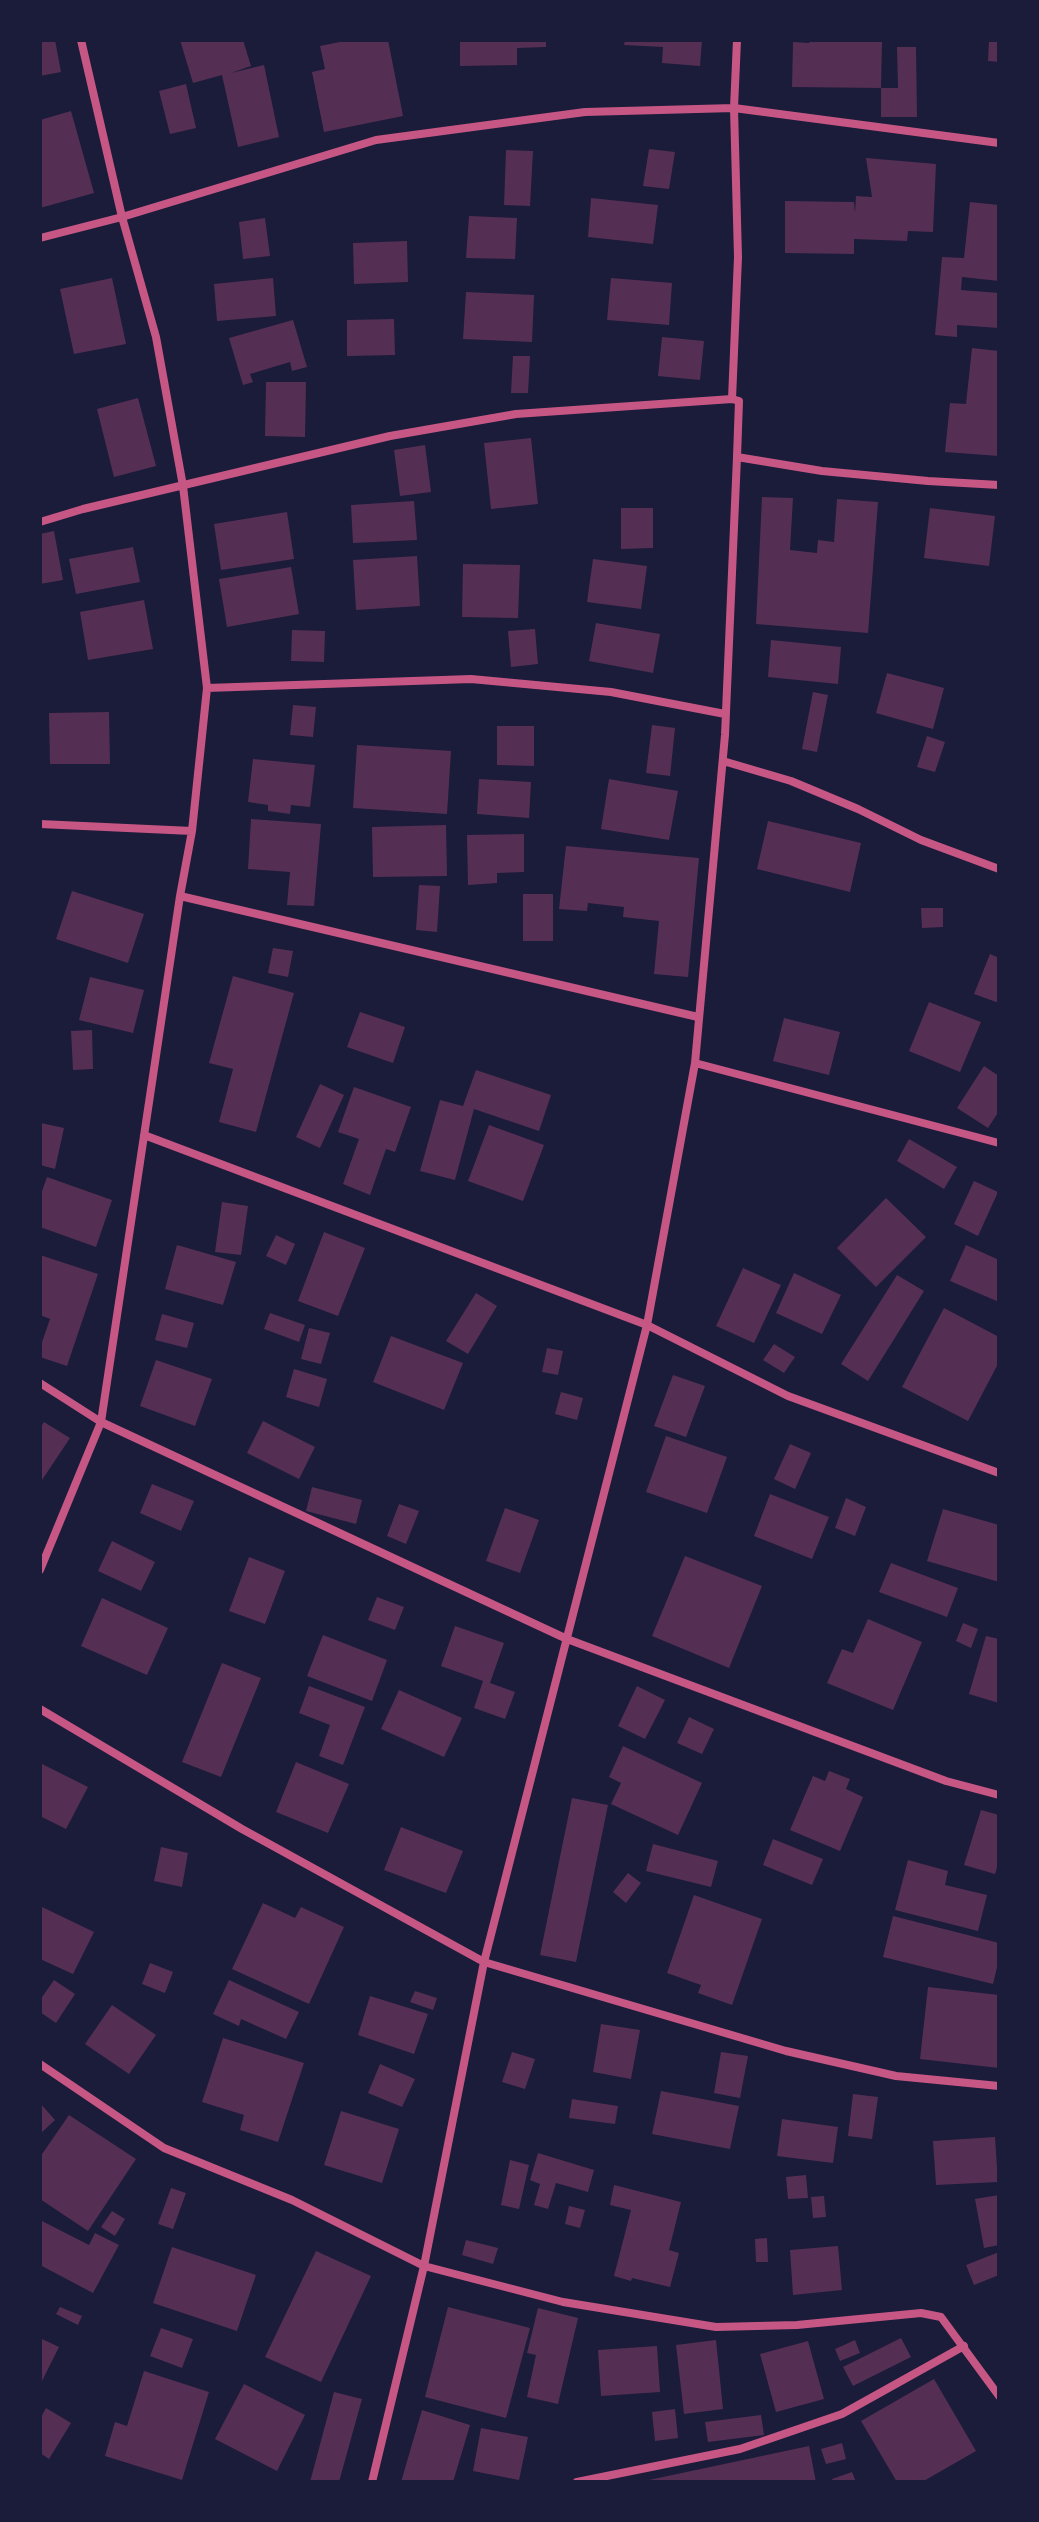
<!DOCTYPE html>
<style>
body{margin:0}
#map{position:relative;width:1039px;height:2522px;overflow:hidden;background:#1b1b3a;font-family:"Crimson Pro",serif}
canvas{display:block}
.frame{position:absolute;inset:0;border:42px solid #1b1b3a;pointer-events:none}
</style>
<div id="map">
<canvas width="1039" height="2522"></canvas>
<div class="frame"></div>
</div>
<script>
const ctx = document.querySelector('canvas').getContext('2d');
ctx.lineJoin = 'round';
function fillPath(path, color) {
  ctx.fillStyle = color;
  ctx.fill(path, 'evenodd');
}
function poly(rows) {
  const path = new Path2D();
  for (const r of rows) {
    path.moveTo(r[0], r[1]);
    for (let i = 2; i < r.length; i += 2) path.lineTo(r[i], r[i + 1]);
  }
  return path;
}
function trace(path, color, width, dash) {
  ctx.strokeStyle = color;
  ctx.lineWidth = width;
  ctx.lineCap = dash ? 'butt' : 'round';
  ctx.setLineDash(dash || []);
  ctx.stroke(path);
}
fillPath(poly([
 [40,40,55,40,61,72,40,76],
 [180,40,243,40,251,66,231,73,264,65,279,137,238,147,222,75,193,83],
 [350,40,388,40,403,116,324,132,312,72,325,69,320,46],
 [460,40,546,40,546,47,517,48,517,65,460,66],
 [625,40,702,40,700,66,662,63,663,47,624,45],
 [810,40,882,40,881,88,792,87,793,42,809,43],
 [989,40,999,40,999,62,988,61],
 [897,47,916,47,917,117,881,117,881,88,898,88],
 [186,84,196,128,170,134,159,91],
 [71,111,94,193,40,208,40,120],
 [649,149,675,152,669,189,643,186],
 [506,150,533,151,530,206,504,205],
 [866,158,936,164,933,232,908,231,907,241,854,239,854,254,785,253,785,201,854,202,855,213,856,196,872,197],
 [591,198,658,205,653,244,588,237],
 [970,202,999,205,999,281,962,277,961,290,999,293,999,328,957,325,957,337,935,335,942,257,964,258],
 [469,216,517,218,515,259,466,258],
 [265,218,270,256,243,259,239,222],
 [407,241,408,282,354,284,353,243],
 [112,278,126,344,74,354,60,289],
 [273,278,276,316,217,321,214,284],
 [611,278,672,283,669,325,607,320],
 [466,292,534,295,532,342,463,339],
 [394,319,395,355,347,356,347,320],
 [293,320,307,367,292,371,290,362,250,374,253,382,243,385,229,338],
 [662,337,704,341,700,380,658,376],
 [972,348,999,351,999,456,945,452,950,403,966,404],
 [513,356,530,356,528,393,511,393],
 [266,382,306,382,305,437,265,436],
 [138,398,156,466,114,477,97,409],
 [531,438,538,504,491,509,484,443],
 [425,445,431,492,400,496,394,450],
 [762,497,793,498,790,550,817,553,818,540,834,542,837,499,878,502,868,633,756,624],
 [414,501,417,540,353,543,351,505],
 [621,508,653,508,653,548,621,549],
 [930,508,995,516,989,566,924,558],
 [287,512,294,559,221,570,214,524],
 [54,531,63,580,40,584,40,534],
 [133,547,140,582,76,594,69,559],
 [417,556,420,606,356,610,353,560],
 [593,559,647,566,641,609,587,602],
 [463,564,520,565,518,618,462,617],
 [291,567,299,614,227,627,219,579],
 [144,600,153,649,88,660,80,612],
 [596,623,660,634,653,673,589,661],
 [535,629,538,664,511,667,508,631],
 [292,630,325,631,324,662,291,661],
 [771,640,841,647,838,684,768,677],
 [887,673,944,688,933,729,876,713],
 [813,692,828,695,817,752,802,749],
 [293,705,316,707,313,737,290,735],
 [109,712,110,764,50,764,49,713],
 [652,725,675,728,670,776,646,773],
 [497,726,534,726,534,766,497,765],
 [927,736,945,742,935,772,917,767],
 [357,745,451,751,447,814,353,808],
 [253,759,315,765,310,807,291,805,290,814,268,811,268,805,248,802],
 [479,779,531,782,529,818,477,814],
 [609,779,678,791,669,840,601,829],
 [251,819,321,824,314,906,287,905,290,872,248,869],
 [768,821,861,843,850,892,757,869],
 [446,825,447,876,373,877,372,827],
 [524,834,524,872,497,873,497,883,468,885,467,835],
 [566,846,699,858,688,977,654,974,659,921,623,917,624,907,588,903,587,911,559,909],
 [419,885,440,886,437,932,416,930],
 [72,891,144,914,128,963,56,939],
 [523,894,553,894,553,941,523,941],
 [921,908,943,908,943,927,922,928],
 [273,948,293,951,288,977,268,973],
 [990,954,999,958,999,1003,974,994],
 [233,976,294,993,256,1132,219,1122,233,1069,209,1063],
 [90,977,144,990,133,1033,79,1020],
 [929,1002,981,1022,960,1072,909,1051],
 [360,1012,405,1027,393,1063,347,1047],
 [784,1018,840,1032,829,1075,773,1061],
 [92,1030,93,1069,73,1070,71,1031],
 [984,1066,999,1076,999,1111,988,1128,957,1108],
 [476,1070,551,1095,539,1131,474,1109,455,1180,420,1171,440,1100,463,1106],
 [320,1084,344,1095,320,1148,296,1137],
 [354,1087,411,1107,395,1152,386,1149,370,1195,343,1184,359,1139,338,1132],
 [41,1123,64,1128,55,1169,40,1165],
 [489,1125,544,1145,523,1201,468,1181],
 [909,1139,957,1167,944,1189,897,1161],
 [47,1177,112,1200,96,1247,40,1227,40,1197],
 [974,1181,998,1192,978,1236,954,1224],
 [886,1198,926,1237,876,1287,837,1248],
 [222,1202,248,1206,241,1255,215,1252],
 [324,1232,365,1248,338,1316,298,1301],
 [276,1235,295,1244,286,1265,266,1256],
 [177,1245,236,1262,223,1305,165,1289],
 [966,1245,999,1260,999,1302,950,1281],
 [40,1255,98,1274,67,1366,40,1357,40,1348,50,1319,40,1315],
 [743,1268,781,1285,754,1343,716,1326],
 [794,1273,841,1295,822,1334,776,1313],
 [897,1275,924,1291,868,1381,841,1364],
 [476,1293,497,1306,468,1354,446,1341],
 [944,1308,999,1337,999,1362,968,1421,902,1387],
 [270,1313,305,1325,299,1342,264,1329],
 [162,1314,194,1323,187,1348,155,1340],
 [309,1328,330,1333,321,1364,301,1359],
 [391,1336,463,1363,444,1410,373,1382],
 [774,1344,795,1357,784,1373,763,1360],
 [547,1348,563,1351,558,1375,542,1372],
 [156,1360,212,1379,195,1426,140,1406],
 [294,1369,327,1379,319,1407,286,1397],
 [673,1375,705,1386,686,1437,654,1426],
 [561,1392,583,1398,577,1420,555,1414],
 [263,1421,315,1447,299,1479,247,1453],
 [44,1422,70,1438,40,1483,40,1428],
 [666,1436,727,1457,707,1513,646,1492],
 [790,1444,811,1453,795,1489,774,1479],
 [152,1484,194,1501,181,1531,140,1513],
 [312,1487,362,1500,356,1524,306,1511],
 [770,1494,829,1517,812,1559,754,1536],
 [846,1498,866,1507,855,1536,835,1528],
 [399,1504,419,1511,406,1544,387,1536],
 [505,1508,539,1520,520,1573,486,1561],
 [943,1509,999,1525,999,1582,927,1561],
 [112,1541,155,1562,141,1591,98,1571],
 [685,1556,762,1586,729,1668,652,1636],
 [249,1557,285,1571,265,1624,229,1611],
 [891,1563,958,1588,947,1617,879,1592],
 [377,1597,404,1607,395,1630,368,1620],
 [102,1598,168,1628,147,1675,81,1646],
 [868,1619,922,1642,893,1710,827,1683,842,1649,853,1653],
 [963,1623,978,1629,971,1648,956,1641],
 [455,1626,504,1643,490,1683,515,1692,505,1719,474,1708,483,1681,441,1666],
 [323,1635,387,1660,372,1701,307,1676],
 [986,1636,999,1639,999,1703,969,1694],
 [222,1663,261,1678,221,1777,182,1762],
 [309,1686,365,1707,343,1765,319,1756,330,1725,299,1713],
 [637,1686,665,1700,645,1739,618,1726],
 [399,1690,462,1718,444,1757,381,1729],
 [689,1717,714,1729,702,1754,677,1743],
 [623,1746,702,1783,678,1835,611,1804,621,1783,609,1777],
 [296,1762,349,1784,328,1833,276,1812],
 [40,1763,88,1787,66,1829,40,1816],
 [829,1771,850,1779,846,1789,863,1797,840,1851,790,1830,813,1776,825,1781],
 [572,1798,608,1805,576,1962,540,1955],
 [981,1810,999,1815,999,1861,995,1874,964,1865],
 [401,1827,463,1851,446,1893,384,1870],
 [773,1839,823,1859,812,1885,763,1865],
 [653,1844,718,1861,711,1887,646,1871],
 [161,1847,188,1853,182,1887,154,1881],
 [908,1860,948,1871,945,1885,987,1895,978,1931,895,1910],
 [628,1873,641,1883,626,1903,613,1892],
 [694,1895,762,1919,732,2005,698,1993,701,1985,667,1973],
 [263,1903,295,1918,301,1907,344,1927,309,2004,232,1969],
 [40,1906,94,1932,73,1974,40,1959],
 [893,1916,999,1943,999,1959,993,1984,883,1957],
 [150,1963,173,1972,165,1993,142,1984],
 [54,1980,75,1994,56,2023,40,2012,40,2000],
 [229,1980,299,2012,286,2039,241,2019,239,2026,213,2014],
 [928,1987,999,1995,999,2068,920,2059],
 [415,1991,437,1998,433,2010,410,2002],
 [370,1996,428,2014,414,2054,358,2035],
 [112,2005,156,2035,129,2074,85,2044],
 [601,2024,640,2030,631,2079,593,2072],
 [223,2038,304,2063,278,2142,240,2130,244,2115,202,2102],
 [512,2052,535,2059,525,2089,502,2082],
 [721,2052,748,2056,740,2098,714,2093],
 [380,2064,415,2079,402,2107,368,2093],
 [661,2091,739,2106,730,2149,652,2134],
 [853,2094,878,2097,872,2139,848,2136],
 [572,2099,618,2106,615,2124,569,2118],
 [40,2103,55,2120,40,2134],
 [341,2111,399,2129,382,2183,324,2165],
 [69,2115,136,2159,88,2231,40,2199,40,2157],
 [782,2119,838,2127,833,2163,777,2156],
 [995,2137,998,2182,936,2185,933,2141],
 [538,2153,594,2170,588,2192,556,2183,548,2209,534,2205,540,2184,530,2180],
 [510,2160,529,2165,519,2209,501,2205],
 [806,2175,808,2198,788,2199,786,2177],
 [614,2185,681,2202,669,2250,679,2253,670,2287,632,2278,631,2281,614,2276,631,2210,610,2205],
 [171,2188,186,2193,173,2229,158,2224],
 [999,2195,999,2245,984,2248,975,2199],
 [824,2196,826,2217,813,2218,811,2197],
 [569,2206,585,2210,580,2228,565,2224],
 [112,2211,125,2219,115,2236,101,2227],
 [40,2220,89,2245,95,2233,119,2245,93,2293,40,2265],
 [767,2238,768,2262,756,2262,755,2239],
 [466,2240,498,2248,493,2264,462,2255],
 [838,2246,842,2290,793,2295,790,2250],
 [172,2247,256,2275,237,2331,153,2303],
 [316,2251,371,2276,321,2382,265,2357],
 [999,2252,999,2275,974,2285,966,2265],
 [60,2307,82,2316,78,2325,56,2314],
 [448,2307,530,2328,506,2418,425,2397],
 [538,2308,578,2318,558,2404,527,2397,536,2355,527,2353],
 [161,2328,193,2339,182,2368,150,2356],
 [40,2338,59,2347,40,2385],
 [901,2338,911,2357,853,2386,843,2367],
 [716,2340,723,2409,684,2414,676,2345],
 [855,2340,860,2353,840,2361,835,2349],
 [808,2341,824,2399,776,2412,760,2354],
 [657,2346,660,2392,601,2396,598,2350],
 [144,2371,209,2392,182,2480,105,2456,115,2422,127,2426],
 [934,2379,976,2451,922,2482,897,2482,861,2421],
 [244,2384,305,2415,277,2471,215,2439],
 [334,2392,362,2399,339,2482,310,2482],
 [46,2408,71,2423,49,2459,40,2453,40,2419],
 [675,2409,678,2438,655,2441,652,2412],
 [422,2410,470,2425,453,2482,401,2482],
 [761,2415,764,2435,708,2442,705,2422],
 [481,2428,528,2437,519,2480,473,2471],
 [842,2443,846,2459,826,2464,821,2449],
 [809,2446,816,2482,644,2482,644,2481],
 [852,2472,856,2482,833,2482,832,2479]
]), '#542f53');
trace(poly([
 [40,238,122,217,376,140,585,112,734,108,999,143],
 [737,457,822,471,928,481,999,485],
 [40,522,83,509,390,436,516,414,732,399],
 [207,688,471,679,611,692,725,714],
 [723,761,791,781,858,809,921,840,999,869],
 [40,824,192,831],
 [180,896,698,1017],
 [695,1063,999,1143],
 [144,1135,647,1325,788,1396,999,1473],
 [40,1383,101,1422,567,1639,946,1781,999,1795],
 [40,1570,101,1422,180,896,192,831,207,688,183,486,156,337,122,217,81,40],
 [40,1709,242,1829,484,1962,786,2051,896,2076,999,2086],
 [40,2064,164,2148,292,2200,424,2266,563,2302,716,2327,797,2325,921,2313,941,2317,999,2396],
 [372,2482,424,2266,484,1962,647,1325,695,1063,725,735,737,457,739,401,732,399,738,257,734,108,737,40],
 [577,2482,740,2449,842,2414,964,2346]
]), '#c65784', 8);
</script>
